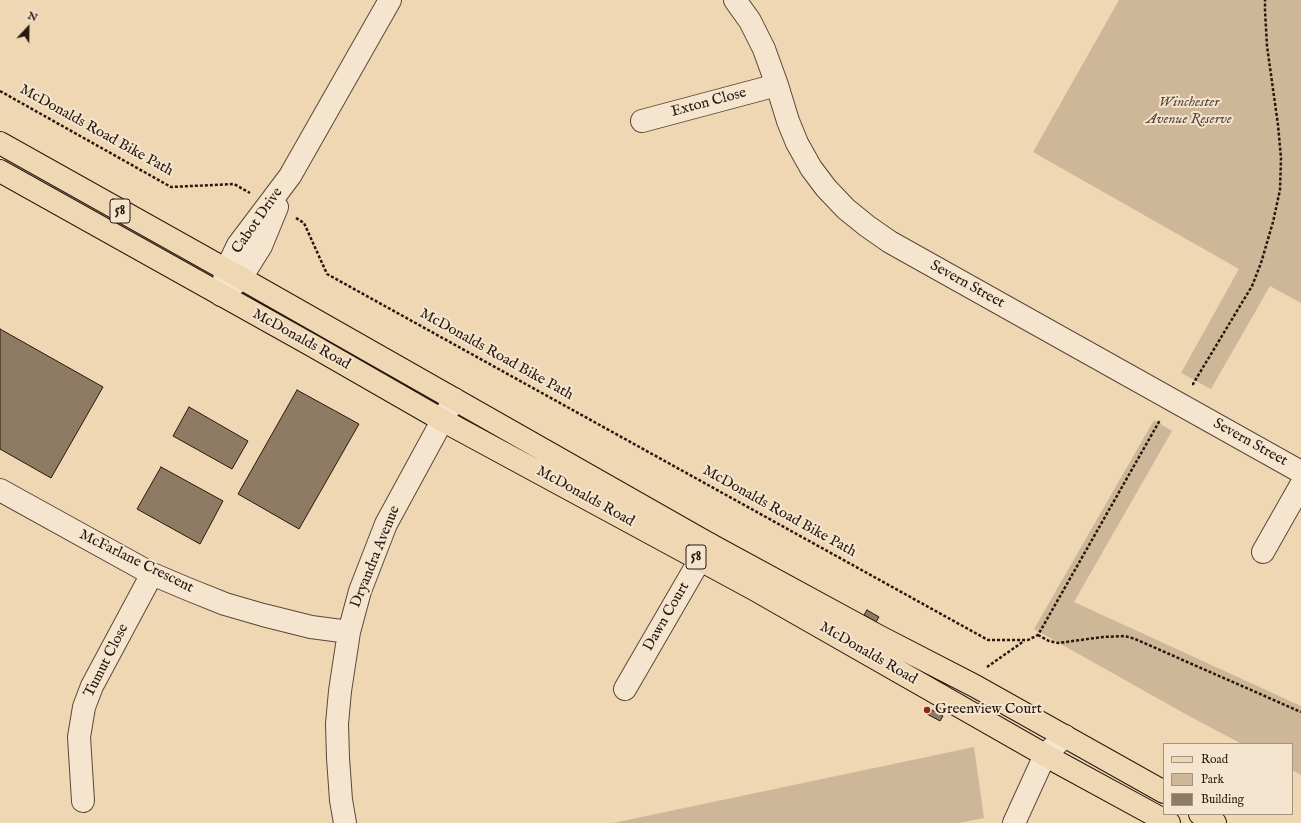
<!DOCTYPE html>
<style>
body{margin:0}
#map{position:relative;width:1301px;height:823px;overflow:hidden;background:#efd7b4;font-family:"IM FELL English",serif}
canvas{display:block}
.legend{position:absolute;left:1163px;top:743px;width:130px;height:72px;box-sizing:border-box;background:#f5e5ce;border:1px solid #a39381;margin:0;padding:5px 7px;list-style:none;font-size:12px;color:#27180e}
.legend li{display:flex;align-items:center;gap:8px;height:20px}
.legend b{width:20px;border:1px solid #a39381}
.north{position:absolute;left:8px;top:8px;width:40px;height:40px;-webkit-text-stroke:3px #f5e5ce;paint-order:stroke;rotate:22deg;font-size:11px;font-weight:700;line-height:16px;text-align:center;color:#27180e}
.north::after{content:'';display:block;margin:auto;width:14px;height:18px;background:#27180e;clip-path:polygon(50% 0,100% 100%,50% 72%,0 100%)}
</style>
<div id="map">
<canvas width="1301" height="823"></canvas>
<ul class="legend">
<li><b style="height:5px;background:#efd7b4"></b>Road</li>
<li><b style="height:11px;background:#cdb798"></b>Park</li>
<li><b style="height:11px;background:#8f7b64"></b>Building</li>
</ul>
<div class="north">N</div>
</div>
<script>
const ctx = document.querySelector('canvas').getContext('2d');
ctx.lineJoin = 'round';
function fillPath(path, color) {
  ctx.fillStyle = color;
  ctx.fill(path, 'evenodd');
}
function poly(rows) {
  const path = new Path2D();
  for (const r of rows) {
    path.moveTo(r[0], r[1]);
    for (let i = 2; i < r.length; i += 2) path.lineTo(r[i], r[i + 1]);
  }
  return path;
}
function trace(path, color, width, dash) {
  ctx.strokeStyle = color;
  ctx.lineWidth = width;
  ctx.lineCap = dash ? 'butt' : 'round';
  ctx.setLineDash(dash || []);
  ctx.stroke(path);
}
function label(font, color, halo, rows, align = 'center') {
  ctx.font = font + ' "IM FELL English",serif';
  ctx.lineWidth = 4;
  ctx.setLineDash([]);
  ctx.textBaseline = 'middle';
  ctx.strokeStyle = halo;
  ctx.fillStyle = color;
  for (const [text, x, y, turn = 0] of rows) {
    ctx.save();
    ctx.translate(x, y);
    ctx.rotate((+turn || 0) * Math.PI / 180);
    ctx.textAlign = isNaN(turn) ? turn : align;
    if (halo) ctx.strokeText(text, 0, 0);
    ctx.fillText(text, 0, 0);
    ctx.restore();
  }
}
fillPath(poly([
 [1119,0,1301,0,1301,303,1270,286,1211,389,1181,373,1239,269,1033,152],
 [1154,420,1172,431,1074,602,1301,706,1301,775,1292,770,1292,744,1242,744,1189,716,1034,629],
 [974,747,984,818,959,823,613,823]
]), '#cdb798');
const building = poly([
 [0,329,103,387,51,478,0,449,0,329],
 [297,390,359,424,299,529,238,494,297,390],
 [189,407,248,441,232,469,173,436,189,407],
 [161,467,223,501,200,544,137,509,161,467],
 [867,610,879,617,876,622,864,615,867,610],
 [930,709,943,716,940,721,927,714,930,709]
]);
fillPath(building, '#8f7b64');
trace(building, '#27180e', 1);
const street = poly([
 [735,0,750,21,764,49,777,85,788,121,797,143,811,168,826,188,846,209,867,226,890,242,1301,472],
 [642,121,777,85],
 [227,291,241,278,261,246,277,207],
 [221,295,226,270,238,245,290,176,390,0],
 [0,490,152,574,190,590,225,604,263,615,311,627,349,632],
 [1263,552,1301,485],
 [625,689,709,544],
 [83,801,79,737,84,707,92,686,152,574],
 [345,823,341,800,338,758,337,724,340,691,349,632,360,591,386,524,454,399],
 [1014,823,1045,755,1065,736]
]);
const primary = poly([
 [0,143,241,278,709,544,880,637,975,686,1164,792],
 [0,171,313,346,442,420,754,589,1059,763,1169,823],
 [1200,814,1215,823]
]);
trace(street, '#594838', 24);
trace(primary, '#27180e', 24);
trace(poly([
 [0,91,171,187,234,184,250,193],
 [296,218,304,223,327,274,988,640,1028,640,1038,635,1160,420],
 [1192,384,1193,384,1252,286,1261,263,1273,222,1280,190,1281,158,1278,125,1267,46,1265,11,1265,0],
 [1038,635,1049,641,1058,643,1103,637,1125,636,1135,639,1301,712],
 [987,667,1024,641]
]), '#27180e', 2.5, [3, 2]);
trace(street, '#f5e5ce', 22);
trace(primary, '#efd7b4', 22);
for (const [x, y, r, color] of [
 [927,710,4,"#8f2418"]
]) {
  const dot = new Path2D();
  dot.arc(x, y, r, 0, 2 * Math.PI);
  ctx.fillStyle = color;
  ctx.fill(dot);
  trace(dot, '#f5e5ce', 1.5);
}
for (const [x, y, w] of [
 [120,211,20],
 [696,557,20]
]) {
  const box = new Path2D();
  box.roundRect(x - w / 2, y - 12, w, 24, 3);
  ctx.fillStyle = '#f5e5ce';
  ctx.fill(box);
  trace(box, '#27180e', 1);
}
label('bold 14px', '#27180e', null, [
 ["58",120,211],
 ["58",696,557]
]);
label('15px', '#27180e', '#f5e5ce', [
 ["Exton Close",709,103,-15],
 ["McDonalds Road Bike Path",96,131,29],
 ["Cabot Drive",258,221,-55],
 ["Severn Street",967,285,29],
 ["McDonalds Road",301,340,29],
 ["McDonalds Road Bike Path",496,355,29],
 ["Severn Street",1250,443,29],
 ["McDonalds Road",585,497,29],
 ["McDonalds Road Bike Path",779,512,29],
 ["Dryandra Avenue",376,557,-68],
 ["McFarlane Crescent",136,562,26],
 ["Dawn Court",667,617,-60],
 ["McDonalds Road",868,654,30],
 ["Tumut Close",107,661,-63]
]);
label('italic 15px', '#594837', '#f5e5ce', [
 ["Winchester",1189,103],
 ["Avenue Reserve",1189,120]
]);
label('15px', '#27180e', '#f5e5ce', [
 ["Greenview Court",935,710]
], 'left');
</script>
